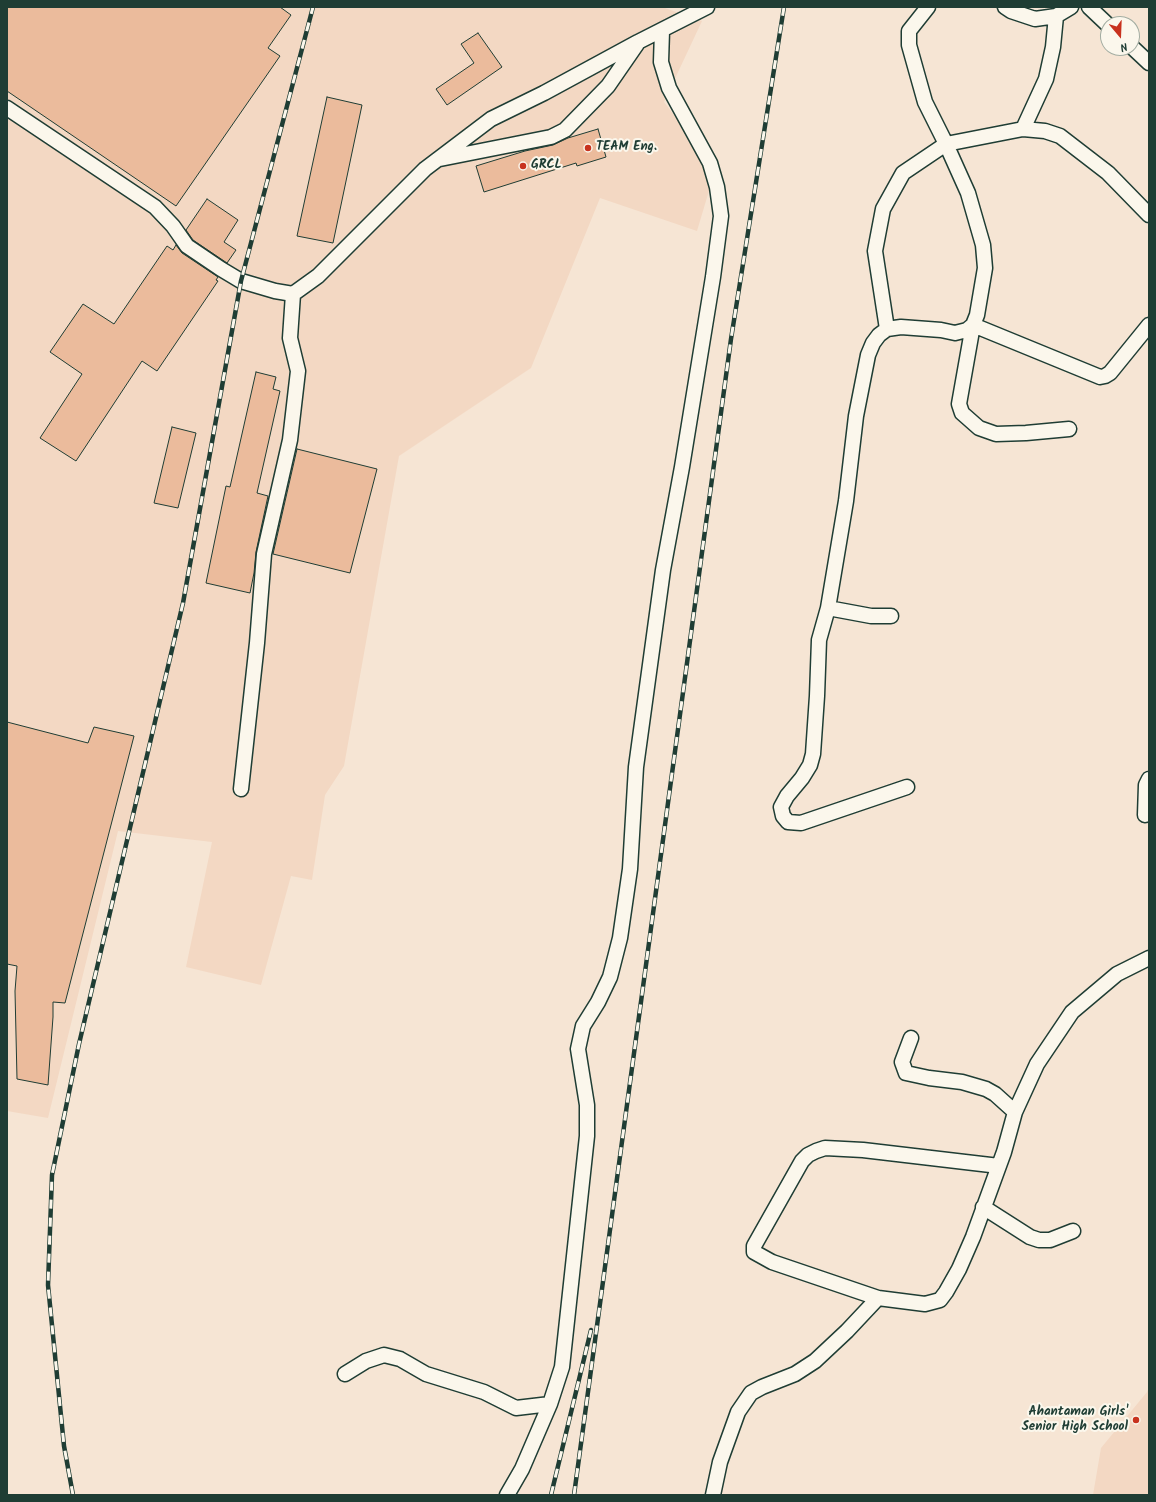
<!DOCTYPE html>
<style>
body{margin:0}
#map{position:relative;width:1156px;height:1502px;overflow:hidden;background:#f6e5d4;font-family:Kalam,sans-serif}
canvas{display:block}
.frame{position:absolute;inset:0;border:8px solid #1f3d34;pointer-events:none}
.north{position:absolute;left:1100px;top:16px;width:40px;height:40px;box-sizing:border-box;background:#fbf7ec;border:1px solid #a3ada2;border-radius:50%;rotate:161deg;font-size:11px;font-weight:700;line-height:16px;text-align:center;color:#1f3d34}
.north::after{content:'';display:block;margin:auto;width:14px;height:18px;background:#c8321e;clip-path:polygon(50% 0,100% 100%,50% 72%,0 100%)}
</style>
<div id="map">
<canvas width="1156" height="1502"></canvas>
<div class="frame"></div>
<div class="north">N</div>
</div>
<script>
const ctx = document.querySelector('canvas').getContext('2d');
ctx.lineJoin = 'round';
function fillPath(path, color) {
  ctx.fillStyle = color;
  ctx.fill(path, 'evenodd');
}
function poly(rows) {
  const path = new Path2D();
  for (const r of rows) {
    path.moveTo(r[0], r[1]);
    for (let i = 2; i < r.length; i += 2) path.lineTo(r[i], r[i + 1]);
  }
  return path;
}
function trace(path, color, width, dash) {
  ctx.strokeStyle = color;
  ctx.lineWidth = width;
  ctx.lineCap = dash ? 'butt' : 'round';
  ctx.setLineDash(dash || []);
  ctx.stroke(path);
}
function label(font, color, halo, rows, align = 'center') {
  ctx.font = font + ' Kalam,sans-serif';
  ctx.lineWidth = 4;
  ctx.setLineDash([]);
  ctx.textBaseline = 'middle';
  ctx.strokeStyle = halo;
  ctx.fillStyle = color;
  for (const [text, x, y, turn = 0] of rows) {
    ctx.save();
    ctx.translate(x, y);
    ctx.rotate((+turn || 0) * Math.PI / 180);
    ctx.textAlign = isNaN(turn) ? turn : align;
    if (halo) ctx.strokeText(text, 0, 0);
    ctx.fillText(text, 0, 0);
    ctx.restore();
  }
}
fillPath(poly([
 [7,7,662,7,702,21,664,102,690,136,711,184,697,231,600,198,531,368,399,456,344,766,325,795,312,880,291,876,261,985,186,967,212,842,118,831,48,1118,7,1111],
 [1149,1387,1149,1495,1093,1495,1101,1448,1147,1392]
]), '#f3d8c3');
const building = poly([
 [7,7,280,7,291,15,268,48,280,56,176,206,7,91,7,7],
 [478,33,502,67,447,105,436,89,474,63,461,44,478,33],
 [327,97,362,105,333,243,297,236,327,97],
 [598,129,606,157,577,166,576,163,484,192,476,166,525,151,553,145,568,138,598,129],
 [207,199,238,220,224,242,236,250,227,263,193,240,186,230,207,199],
 [176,245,182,253,218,277,216,280,218,281,157,371,142,361,76,461,40,438,82,374,50,352,83,304,114,324,167,246,173,250,176,245],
 [256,372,276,377,273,389,280,391,257,493,268,496,256,552,254,573,250,593,206,583,226,486,230,487,256,372],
 [172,427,196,433,178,508,154,503,172,427],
 [297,449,377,469,350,573,273,554,297,449],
 [7,722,88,743,94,727,134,736,65,1003,53,1002,53,1017,48,1085,17,1079,15,991,17,966,7,964,7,722]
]);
fillPath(building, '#ebbb9c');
trace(building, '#1f3d34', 1);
const minor = poly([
 [928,7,909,31,909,45,925,102,946,144,968,193,983,245,985,268,977,315,973,325,959,404,962,413,979,428,996,434,1026,433,1069,429],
 [1005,7,1011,11,1035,19,1056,16,1071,7],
 [1089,7,1108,25],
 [1132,47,1149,63],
 [7,108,155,207,173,226,187,246,221,269,241,281,275,291,293,294,318,276,425,169,491,119,544,93,638,42,707,7],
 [1023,129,1046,79,1053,47,1056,16],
 [440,159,551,137,565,130,608,86,637,44],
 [973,325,1100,377,1105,376,1110,373,1149,325],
 [887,329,875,251,883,209,903,173,946,144,1023,129,1045,131,1060,136,1108,173,1149,215],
 [828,608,871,616,891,616],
 [907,787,801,823,788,822,783,816,781,807,787,796,802,778,810,765,813,754,817,696,819,640,828,608,846,501,856,416,868,355,873,343,879,335,887,329,901,327,941,330,955,333,967,330,973,325],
 [241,789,257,643,264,554,290,440,298,371,290,338,293,294],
 [1145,815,1146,785,1149,779],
 [911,1038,902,1062,906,1073,929,1078,962,1082,986,1089,995,1094,1015,1112],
 [999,1166,863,1150,825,1148,816,1151,808,1155,802,1161,754,1246,754,1252,772,1262,878,1298,925,1304,940,1300,946,1292,959,1269,973,1237,1004,1152,1015,1112,1037,1064,1072,1012,1117,974,1149,958],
 [983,1207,1030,1237,1039,1240,1050,1240,1073,1231],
 [345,1374,366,1361,384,1355,400,1359,426,1374,484,1392,516,1408,550,1404],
 [507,1495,522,1469,550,1404,562,1367,587,1136,587,1105,578,1049,583,1026,598,1002,610,977,620,938,630,869,636,767,663,570,682,467,713,277,721,216,717,187,710,163,669,88,661,62,662,31],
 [713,1495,720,1462,738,1412,751,1393,762,1387,795,1374,815,1361,847,1331,878,1298]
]);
trace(minor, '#1f3d34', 17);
trace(minor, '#fbf7ec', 14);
const rail = poly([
 [73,1495,64,1446,48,1285,52,1175,79,1044,183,603,241,281,313,7],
 [551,1495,591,1330],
 [574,1495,731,339,784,7]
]);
trace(rail, '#1f3d34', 4.5);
trace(rail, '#fbf7ec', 3, [9]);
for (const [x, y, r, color] of [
 [588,148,4,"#c8321e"],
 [523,166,4,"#c8321e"],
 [1136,1420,4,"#c8321e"]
]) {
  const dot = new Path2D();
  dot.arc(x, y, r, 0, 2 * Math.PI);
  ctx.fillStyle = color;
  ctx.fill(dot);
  trace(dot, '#fbf7ec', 1.5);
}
label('bold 13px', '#1f3d34', '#fbf7ec', [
 ["TEAM Eng.",596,148],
 ["GRCL",531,166],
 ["Ahantaman Girls'",1128,1413,"right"],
 ["Senior High School",1128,1428,"right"]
], 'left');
</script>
